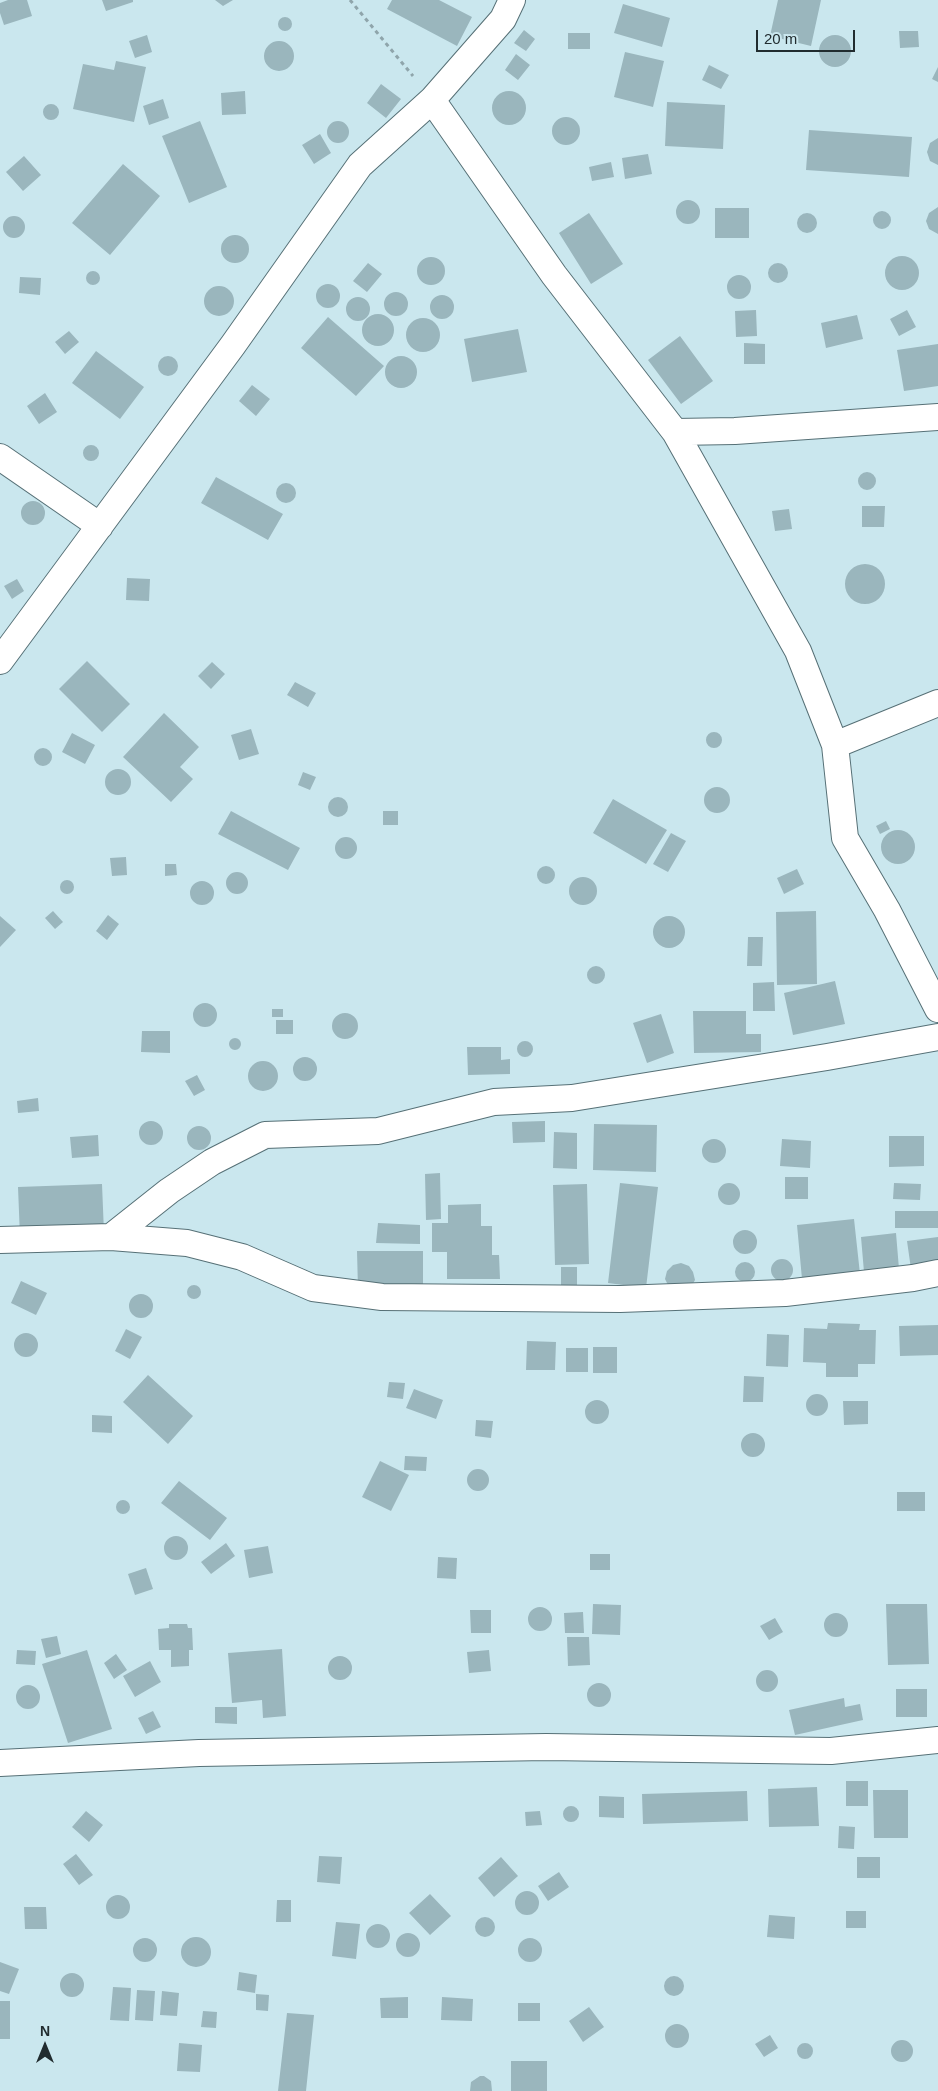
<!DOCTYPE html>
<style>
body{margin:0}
#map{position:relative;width:938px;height:2091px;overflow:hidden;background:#cae7ee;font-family:Helvetica,sans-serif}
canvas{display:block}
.north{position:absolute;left:20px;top:2021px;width:50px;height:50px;-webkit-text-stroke:4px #cae7ee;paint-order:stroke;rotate:0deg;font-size:14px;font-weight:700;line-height:20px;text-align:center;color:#212c2f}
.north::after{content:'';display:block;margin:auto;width:18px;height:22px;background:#212c2f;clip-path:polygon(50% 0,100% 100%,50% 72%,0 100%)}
.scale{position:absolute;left:756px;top:30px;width:99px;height:22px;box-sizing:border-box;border:2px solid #212c2f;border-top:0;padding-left:6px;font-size:15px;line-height:18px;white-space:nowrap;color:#212c2f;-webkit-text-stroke:4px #cae7ee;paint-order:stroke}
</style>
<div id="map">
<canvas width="938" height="2091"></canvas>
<div class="north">N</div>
<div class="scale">20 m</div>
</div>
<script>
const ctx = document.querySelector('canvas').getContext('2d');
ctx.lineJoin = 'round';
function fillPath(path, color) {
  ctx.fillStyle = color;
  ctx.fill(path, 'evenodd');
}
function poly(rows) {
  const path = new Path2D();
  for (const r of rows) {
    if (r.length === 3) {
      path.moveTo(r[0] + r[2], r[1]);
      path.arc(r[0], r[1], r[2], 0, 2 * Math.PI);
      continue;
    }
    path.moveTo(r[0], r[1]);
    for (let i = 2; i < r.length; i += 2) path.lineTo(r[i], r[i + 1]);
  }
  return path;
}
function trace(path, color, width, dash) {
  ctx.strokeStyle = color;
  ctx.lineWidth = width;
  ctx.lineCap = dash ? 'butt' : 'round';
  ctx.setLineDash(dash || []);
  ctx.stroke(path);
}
fillPath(poly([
 [8,0,27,0,32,16,4,25,0,13,0,3],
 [102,0,133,0,133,2,106,11],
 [215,0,233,0,223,6],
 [392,0,439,0,472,17,457,46,387,9],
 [778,0,821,0,811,46,770,36],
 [623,4,670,18,662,47,614,33],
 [285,24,7],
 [524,30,535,39,526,51,514,43],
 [899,31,918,31,919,47,900,48],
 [568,33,590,33,590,49,568,49],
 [147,35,152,52,135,58,129,41],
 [835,51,16],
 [279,56,15],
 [625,52,664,61,653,107,614,97],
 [516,54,530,65,518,80,505,70],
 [116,61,146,67,134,122,73,109,83,64,114,70],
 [709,65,729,75,721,89,702,80],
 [938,67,938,82,932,79],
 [381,84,401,99,386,118,367,103],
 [509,108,17],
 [245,91,246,114,222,115,221,93],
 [163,99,169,118,149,125,143,106],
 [667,102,725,105,723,149,665,146],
 [51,112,8],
 [566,131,14],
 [338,132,11],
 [200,121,227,187,189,203,162,136],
 [809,130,912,137,909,177,806,170],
 [320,134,331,153,314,164,302,145],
 [938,138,938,165,930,161,927,152,930,143],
 [648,154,652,174,625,179,622,158],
 [24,156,41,175,23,191,6,172],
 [611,162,614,177,592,181,589,167],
 [123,164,160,196,110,255,72,223],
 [688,212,12],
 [938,207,938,234,929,229,926,221,929,213],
 [715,208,749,208,749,238,715,238],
 [882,220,9],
 [807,223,10],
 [589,213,623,264,591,284,559,233],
 [14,227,11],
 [235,249,14],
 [902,273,17],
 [431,271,14],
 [778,273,10],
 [368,263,382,274,367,292,353,281],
 [93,278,7],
 [739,287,12],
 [20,277,41,278,40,295,19,293],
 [328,296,12],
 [219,301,15],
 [396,304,12],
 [442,307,12],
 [358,309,12],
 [756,310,757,336,736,337,735,311],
 [907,310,916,327,899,336,890,319],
 [378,330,16],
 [857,315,863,339,826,348,821,323],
 [328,317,384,366,356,396,301,348],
 [423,335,17],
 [518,329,527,372,472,382,464,339],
 [69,331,79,342,65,354,55,342],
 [680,336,713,381,681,404,648,360],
 [744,343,765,344,765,364,744,364],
 [938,344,938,386,904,391,897,350],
 [96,351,144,387,120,419,72,383],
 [168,366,10],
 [401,372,16],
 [252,385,270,399,256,416,239,401],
 [45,393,57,412,39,424,27,406],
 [91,453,8],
 [867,481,9],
 [216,477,283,514,268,540,201,503],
 [286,493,10],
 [33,513,12],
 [862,506,885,506,884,527,862,527],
 [789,509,792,529,775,531,772,511],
 [865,584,20],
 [127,578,150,579,149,601,126,600],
 [17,579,24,591,12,599,4,586],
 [87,661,130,704,102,732,59,689],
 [212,662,225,674,211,689,198,676],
 [295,682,316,693,308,707,287,695],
 [164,713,199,747,180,767,193,779,171,802,123,757],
 [251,729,259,754,239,760,231,735],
 [714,740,8],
 [72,733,95,745,85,764,62,752],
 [43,757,9],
 [118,782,13],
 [303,772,316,777,310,790,298,785],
 [717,800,13],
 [338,807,10],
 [613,799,667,830,646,864,593,833],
 [231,811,300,848,288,870,218,834],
 [383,811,398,811,398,825,383,825],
 [886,821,890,829,880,834,876,826],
 [898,847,17],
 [671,833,686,841,668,872,653,864],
 [346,848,11],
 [126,857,127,875,112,876,110,858],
 [165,864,176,864,177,875,165,876],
 [546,875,9],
 [797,869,804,884,784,894,777,878],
 [237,883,11],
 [583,891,14],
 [67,887,7],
 [202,893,12],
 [53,911,63,922,55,929,45,918],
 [816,911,817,984,777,985,776,912],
 [108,915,119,924,107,940,96,931],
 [0,916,16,930,0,947],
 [669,932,16],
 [748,937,763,937,762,966,747,966],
 [596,975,9],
 [835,981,845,1024,793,1035,784,993],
 [774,982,775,1011,753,1011,753,983],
 [205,1015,12],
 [272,1009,283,1009,283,1017,272,1017],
 [693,1011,746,1011,746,1034,761,1034,761,1052,694,1053],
 [345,1026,13],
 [661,1014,674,1053,647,1063,633,1023],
 [276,1020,293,1020,293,1034,276,1034],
 [142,1031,170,1031,170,1053,141,1052],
 [235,1044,6],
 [525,1049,8],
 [467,1047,501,1047,501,1060,510,1059,510,1074,468,1075],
 [305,1069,12],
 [263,1076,15],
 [197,1075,205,1090,194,1096,185,1081],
 [38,1098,39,1111,18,1113,17,1101],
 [545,1121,545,1142,513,1143,512,1122],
 [151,1133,12],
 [594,1124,657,1125,656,1172,593,1170],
 [199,1138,12],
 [554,1132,577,1133,577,1169,553,1168],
 [98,1135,99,1156,72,1158,70,1137],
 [889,1136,924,1136,924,1166,889,1167],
 [714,1151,12],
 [782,1139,811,1141,810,1168,780,1166],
 [440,1173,441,1219,426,1220,425,1174],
 [785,1177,808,1177,808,1199,785,1199],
 [620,1183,658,1187,646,1288,608,1283],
 [894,1183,921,1184,920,1200,893,1199],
 [729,1194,11],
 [102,1184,104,1233,20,1237,18,1187],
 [587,1184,589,1264,555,1265,553,1185],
 [481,1204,481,1226,492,1226,492,1255,499,1255,500,1279,447,1279,447,1252,432,1252,432,1223,448,1223,448,1205],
 [895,1211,938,1211,938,1228,895,1228],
 [854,1219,860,1274,802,1279,797,1225],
 [378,1223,420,1225,420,1244,376,1243],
 [745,1242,12],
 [896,1233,899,1269,864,1272,861,1237],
 [938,1237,938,1266,911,1269,907,1241],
 [357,1251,423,1251,423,1288,358,1289],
 [782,1270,11],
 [745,1272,10],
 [681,1263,689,1266,693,1272,695,1280,691,1287,669,1287,665,1279,667,1271,673,1265],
 [561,1267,577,1267,577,1295,561,1295],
 [21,1281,47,1293,36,1315,11,1303],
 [194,1292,7],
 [141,1306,12],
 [828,1323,860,1324,859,1330,876,1330,875,1364,858,1364,858,1377,826,1377,826,1363,803,1362,804,1328,827,1329],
 [938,1325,938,1355,900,1356,899,1326],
 [126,1329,142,1337,130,1359,115,1351],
 [26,1345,12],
 [767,1334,789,1335,788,1367,766,1366],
 [527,1341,556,1342,555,1370,526,1370],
 [593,1347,617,1347,617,1373,593,1373],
 [566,1348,588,1348,588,1372,566,1372],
 [148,1375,193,1416,168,1444,123,1402],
 [744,1376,764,1377,763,1402,743,1402],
 [389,1382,405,1383,403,1399,387,1397],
 [414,1389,443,1400,436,1419,406,1408],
 [817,1405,11],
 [597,1412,12],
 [843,1401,868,1401,868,1424,844,1425],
 [92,1415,112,1416,112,1433,92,1432],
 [476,1420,493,1421,491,1438,475,1436],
 [753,1445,12],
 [405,1456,427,1457,426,1471,404,1470],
 [380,1461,409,1475,391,1511,362,1497],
 [478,1480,11],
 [179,1481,227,1518,210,1540,161,1503],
 [897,1492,925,1492,925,1511,897,1511],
 [123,1507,7],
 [176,1548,12],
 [226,1543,235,1556,211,1574,201,1562],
 [268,1546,273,1573,249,1578,244,1550],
 [590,1554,610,1554,610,1570,590,1570],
 [438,1557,457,1558,456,1579,437,1578],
 [146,1568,153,1589,135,1595,128,1574],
 [593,1604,621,1605,620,1635,592,1634],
 [886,1604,927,1604,929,1664,888,1665],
 [540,1619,12],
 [470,1610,491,1610,491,1633,471,1633],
 [583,1612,584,1633,565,1633,564,1613],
 [836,1625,12],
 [775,1618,783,1632,769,1640,760,1626],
 [169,1624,187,1624,188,1628,192,1628,193,1650,189,1650,189,1666,171,1667,171,1650,159,1650,158,1629,169,1628],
 [57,1636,61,1654,46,1658,41,1639],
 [567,1637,589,1637,590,1665,568,1666],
 [282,1649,286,1716,263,1718,262,1700,232,1703,228,1653],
 [17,1650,36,1651,35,1665,16,1664],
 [87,1650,112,1729,68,1743,42,1664],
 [489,1650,491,1671,469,1673,467,1652],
 [116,1654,127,1670,114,1679,104,1663],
 [340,1668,12],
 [150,1661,161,1682,135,1697,123,1676],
 [767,1681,11],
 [599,1695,12],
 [28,1697,12],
 [896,1689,927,1689,927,1717,896,1717],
 [844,1698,845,1707,860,1704,863,1720,795,1735,789,1710],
 [215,1707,237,1707,237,1724,215,1723],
 [153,1711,161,1727,146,1734,138,1718],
 [846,1781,868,1781,868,1806,846,1806],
 [817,1787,819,1826,769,1827,768,1789],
 [873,1790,908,1790,908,1838,874,1838],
 [747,1791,748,1821,643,1824,642,1794],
 [599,1796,624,1797,624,1818,599,1817],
 [571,1814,8],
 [86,1811,103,1825,89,1842,72,1827],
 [540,1811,542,1825,526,1826,525,1812],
 [839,1826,855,1827,854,1849,838,1848],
 [76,1854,93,1875,79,1885,63,1864],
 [319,1856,342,1857,340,1884,317,1882],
 [501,1857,518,1876,494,1897,478,1878],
 [857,1857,880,1857,880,1878,857,1878],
 [559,1872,569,1887,548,1901,538,1886],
 [527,1903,12],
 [430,1894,451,1916,430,1935,409,1913],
 [118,1907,12],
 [277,1900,291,1900,291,1922,276,1922],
 [24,1907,46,1907,47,1929,25,1929],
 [846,1911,866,1911,866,1928,846,1928],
 [769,1915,795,1917,794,1939,767,1937],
 [485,1927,10],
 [336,1922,360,1924,356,1959,332,1956],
 [378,1936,12],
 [408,1945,12],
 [196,1952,15],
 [145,1950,12],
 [530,1950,12],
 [0,1962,19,1969,9,1994,0,1991],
 [239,1972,257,1975,255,1993,237,1990],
 [72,1985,12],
 [674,1986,10],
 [113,1987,131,1988,129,2021,110,2020],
 [137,1990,155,1991,153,2021,135,2020],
 [162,1991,179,1993,177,2016,160,2015],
 [256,1994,269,1995,268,2011,256,2010],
 [408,1997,408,2018,381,2018,380,1998],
 [442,1997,473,1999,472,2021,441,2020],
 [0,2001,10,2001,10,2039,0,2039],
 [518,2003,540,2003,540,2021,518,2021],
 [589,2007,604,2027,583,2042,569,2021],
 [203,2011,217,2012,216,2028,201,2027],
 [287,2013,314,2015,306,2091,278,2091],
 [677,2036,12],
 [770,2035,778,2048,764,2057,755,2044],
 [902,2051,11],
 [179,2043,202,2045,200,2072,177,2071],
 [805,2051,8],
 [511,2061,547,2061,547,2091,511,2091],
 [480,2076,484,2076,491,2081,492,2091,470,2091,471,2082]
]), '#9ab6bd');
const street = poly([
 [432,100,554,275,675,432,798,651,835,745,845,838,887,910,938,1009],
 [675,432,735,431,938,417],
 [0,457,100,526],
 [0,661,233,345,360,165,432,100,503,19,512,0],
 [835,745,938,703],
 [111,1237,169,1191,212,1162,265,1135,378,1131,494,1102,572,1098,827,1057,938,1037],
 [0,1240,111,1237,187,1243,242,1257,313,1288,382,1297,620,1299,785,1293,913,1278,938,1273],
 [0,1763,199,1753,546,1747,831,1751,938,1740]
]);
trace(street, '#567076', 28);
trace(poly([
 [350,0,413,76]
]), '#8fa5ab', 3, [4, 4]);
trace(street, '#fff', 26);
</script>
